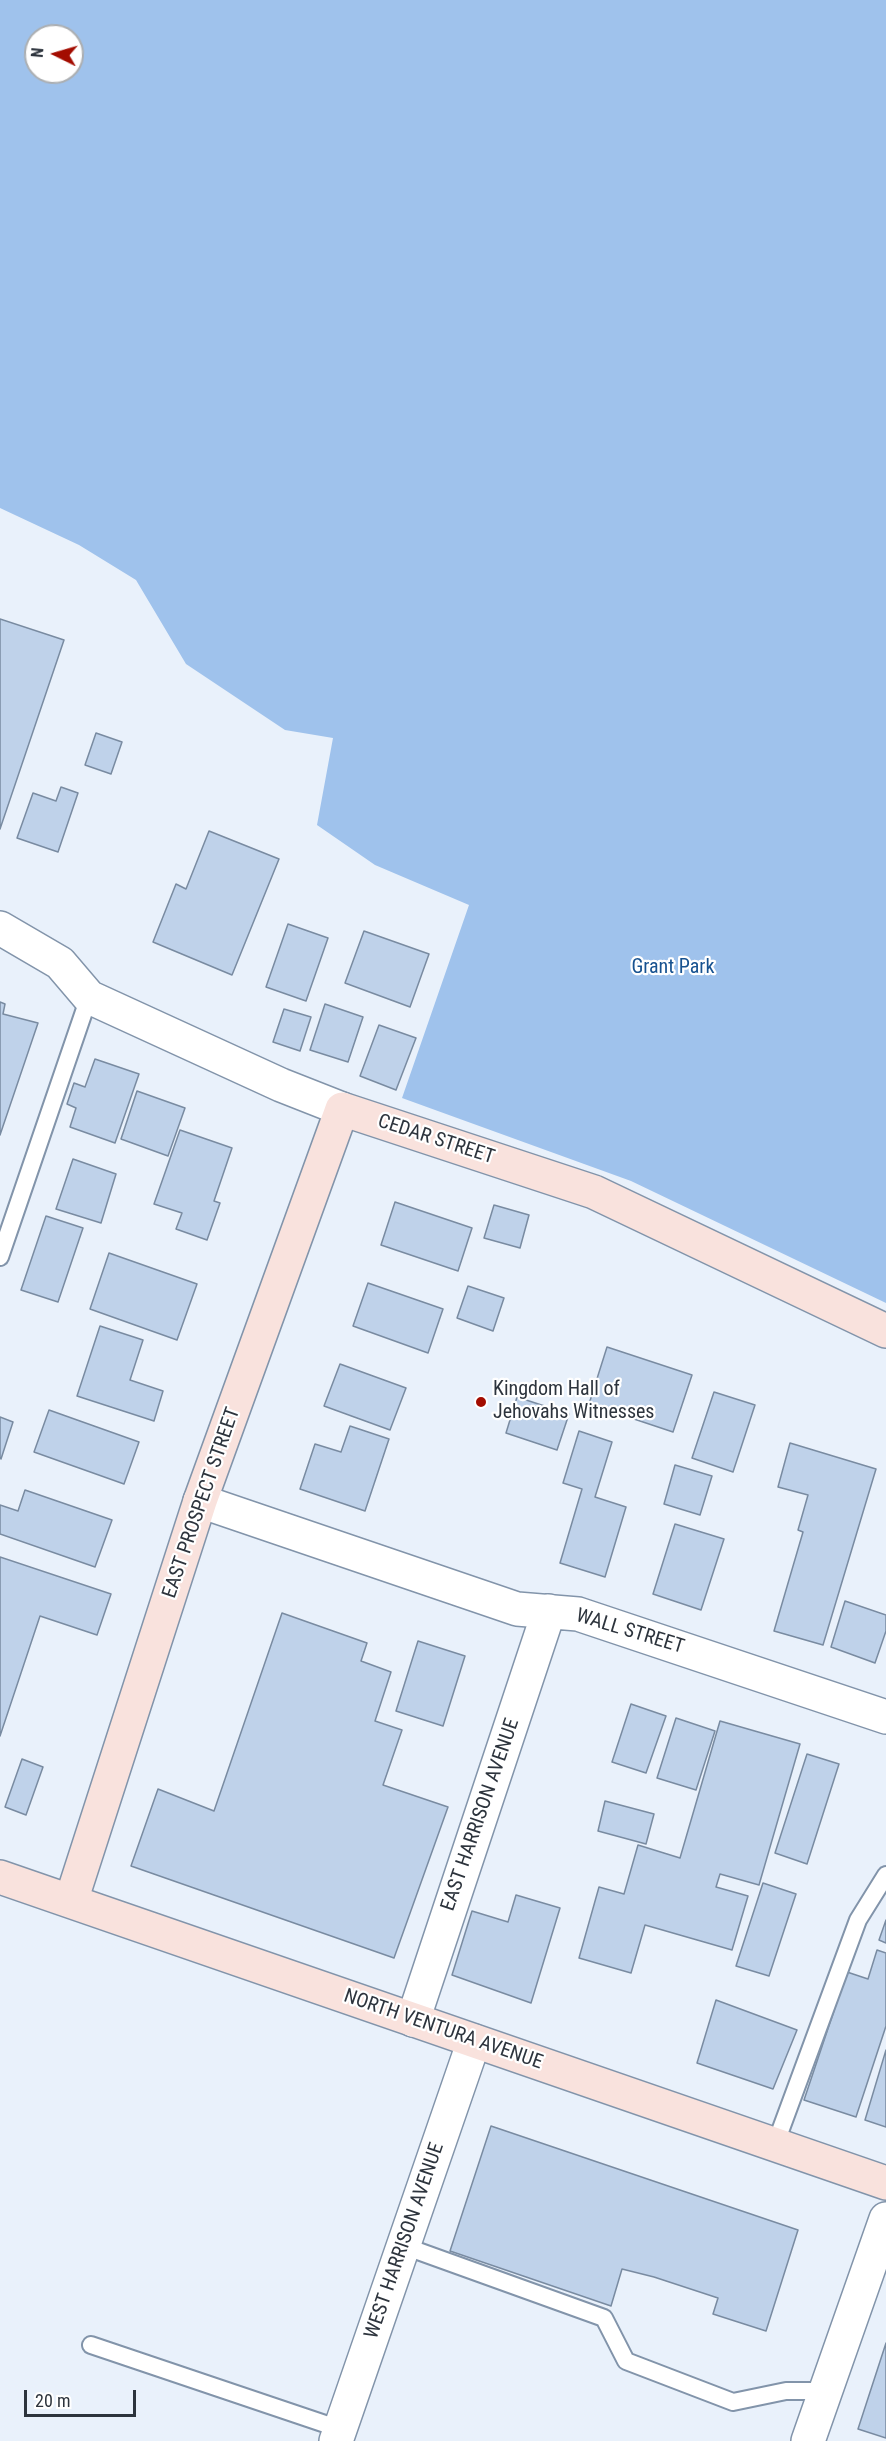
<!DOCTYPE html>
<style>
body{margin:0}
#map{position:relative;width:886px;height:2441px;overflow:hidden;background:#e9f1fb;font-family:"Roboto Condensed",sans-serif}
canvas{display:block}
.north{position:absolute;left:24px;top:24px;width:60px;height:60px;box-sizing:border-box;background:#fff;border:2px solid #abaeb1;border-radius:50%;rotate:275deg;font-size:16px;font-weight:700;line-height:24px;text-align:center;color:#2d343d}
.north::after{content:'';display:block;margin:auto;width:21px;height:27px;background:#a30c00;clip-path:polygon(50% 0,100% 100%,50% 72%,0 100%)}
.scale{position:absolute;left:24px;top:2390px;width:112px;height:27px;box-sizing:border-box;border:3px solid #2d343d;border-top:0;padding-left:8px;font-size:18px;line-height:21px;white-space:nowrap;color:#2d343d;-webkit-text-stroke:4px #fff;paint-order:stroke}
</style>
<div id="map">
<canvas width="886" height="2441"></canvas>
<div class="north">N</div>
<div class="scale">20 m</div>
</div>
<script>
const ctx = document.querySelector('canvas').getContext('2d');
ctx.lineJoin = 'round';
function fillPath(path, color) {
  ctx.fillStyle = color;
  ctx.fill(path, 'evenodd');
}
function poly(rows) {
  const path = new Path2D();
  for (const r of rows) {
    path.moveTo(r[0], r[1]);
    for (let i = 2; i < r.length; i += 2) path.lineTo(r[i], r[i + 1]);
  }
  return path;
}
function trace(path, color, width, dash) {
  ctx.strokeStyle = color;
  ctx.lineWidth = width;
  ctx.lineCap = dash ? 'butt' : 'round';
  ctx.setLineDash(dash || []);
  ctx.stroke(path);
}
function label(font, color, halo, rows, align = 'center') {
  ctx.font = font + ' "Roboto Condensed",sans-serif';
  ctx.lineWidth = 4.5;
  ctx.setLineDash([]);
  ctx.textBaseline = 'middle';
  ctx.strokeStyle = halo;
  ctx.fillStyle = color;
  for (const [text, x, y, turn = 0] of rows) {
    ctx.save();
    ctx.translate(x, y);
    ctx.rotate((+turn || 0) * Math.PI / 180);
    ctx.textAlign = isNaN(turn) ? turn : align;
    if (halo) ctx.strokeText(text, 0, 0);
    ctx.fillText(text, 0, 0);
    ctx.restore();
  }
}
fillPath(poly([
 [0,0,886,0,886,1303,631,1181,402,1098,469,905,375,865,317,825,333,738,285,730,186,664,136,580,79,545,0,508],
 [36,36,72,36,72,72,36,72]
]), '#9fc2ec');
const building = poly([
 [0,619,64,640,0,829,0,619],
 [96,733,122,742,111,774,85,765,96,733],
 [61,787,78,793,58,852,17,838,33,793,56,801,61,787],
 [209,831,279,859,232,975,153,942,176,884,186,889,209,831],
 [288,924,328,938,306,1001,266,987,288,924],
 [364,931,429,954,410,1007,345,983,364,931],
 [0,1002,5,1004,3,1014,38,1023,0,1135,0,1002],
 [325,1004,363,1017,348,1062,310,1050,325,1004],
 [284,1009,311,1017,300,1051,273,1042,284,1009],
 [379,1025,416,1038,396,1090,360,1076,379,1025],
 [95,1059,139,1074,115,1143,70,1127,76,1108,67,1104,74,1083,85,1087,95,1059],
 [137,1091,185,1108,168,1156,121,1139,137,1091],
 [180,1130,232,1148,214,1201,220,1203,207,1240,176,1229,182,1213,154,1204,180,1130],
 [73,1159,116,1174,101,1223,56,1209,73,1159],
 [395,1202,472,1228,458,1271,381,1245,395,1202],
 [494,1205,529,1215,520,1248,484,1238,494,1205],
 [46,1216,83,1228,58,1302,21,1290,46,1216],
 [109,1253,197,1284,177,1340,90,1309,109,1253],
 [368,1283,443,1309,428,1353,353,1326,368,1283],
 [468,1286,504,1298,493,1331,457,1318,468,1286],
 [100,1326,143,1340,130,1380,163,1391,154,1421,77,1396,100,1326],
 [607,1347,692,1375,673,1432,589,1404,607,1347],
 [340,1364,406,1388,390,1430,324,1406,340,1364],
 [714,1392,755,1405,733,1472,692,1458,714,1392],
 [517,1397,569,1414,557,1450,506,1433,517,1397],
 [49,1410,139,1442,124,1484,34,1452,49,1410],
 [0,1417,13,1422,1,1459,0,1458,0,1417],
 [350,1426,389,1439,365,1511,300,1489,315,1444,341,1452,350,1426],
 [579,1431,612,1442,595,1497,626,1507,605,1577,560,1563,582,1489,563,1483,579,1431],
 [790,1443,876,1469,823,1645,774,1631,803,1532,798,1530,808,1495,778,1487,790,1443],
 [675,1465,712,1476,700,1515,664,1504,675,1465],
 [25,1490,112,1520,95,1567,0,1534,0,1505,18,1511,25,1490],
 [675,1524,724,1539,701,1610,653,1594,675,1524],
 [0,1557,111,1594,97,1635,40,1616,0,1736,0,1557],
 [845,1601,886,1615,886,1631,875,1663,831,1647,845,1601],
 [282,1613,367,1643,361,1661,391,1672,375,1721,402,1730,383,1785,448,1807,394,1958,131,1866,158,1789,214,1811,282,1613],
 [418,1641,465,1656,443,1726,396,1711,418,1641],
 [631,1704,666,1716,646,1773,612,1762,631,1704],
 [676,1718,715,1731,696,1790,657,1778,676,1718],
 [720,1721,800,1744,759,1885,720,1874,716,1887,748,1896,732,1950,645,1925,631,1973,579,1958,599,1887,624,1894,638,1845,680,1858,720,1721],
 [807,1754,839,1764,807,1864,775,1853,807,1754],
 [22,1759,43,1767,26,1815,5,1807,22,1759],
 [605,1801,654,1814,646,1844,598,1831,605,1801],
 [763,1883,796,1894,769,1976,736,1966,763,1883],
 [516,1895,560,1908,531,2003,452,1975,472,1911,508,1922,516,1895],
 [886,1920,886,1943,879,1940,886,1920],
 [877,1950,886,1953,886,2026,856,2117,804,2100,847,1972,868,1979,877,1950],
 [716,2000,797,2030,773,2089,697,2063,716,2000],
 [886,2050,886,2127,865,2120,886,2050],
 [491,2126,798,2230,766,2331,713,2314,718,2298,654,2277,622,2269,611,2306,450,2251,491,2126],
 [886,2343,886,2438,858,2429,886,2343]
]);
fillPath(building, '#bfd2ea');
trace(building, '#798ba1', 1.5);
const lane = poly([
 [0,1257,89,997],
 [775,2145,858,1920,886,1875],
 [404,2246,604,2318,626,2361,733,2402,786,2391,826,2391],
 [91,2345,340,2429]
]);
const street = poly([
 [0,928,60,963,89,997,281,1085,342,1109],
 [200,1501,517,1609,578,1614,886,1717],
 [413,2020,549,1611],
 [336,2441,474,2041],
 [808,2441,886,2219]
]);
const secondary = poly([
 [0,1877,886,2183],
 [71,1901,200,1501,342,1109,594,1192,886,1331]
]);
trace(lane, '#8294aa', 20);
trace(street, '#8294aa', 36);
trace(secondary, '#8294aa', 36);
trace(lane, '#fff', 16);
trace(street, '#fff', 33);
trace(secondary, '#f9e2dd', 33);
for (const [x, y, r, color] of [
 [481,1402,6,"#a30c00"]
]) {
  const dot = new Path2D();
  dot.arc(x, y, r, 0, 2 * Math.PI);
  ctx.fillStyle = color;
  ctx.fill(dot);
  trace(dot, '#fff', 2);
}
label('20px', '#175290', '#fff', [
 ["Grant Park",673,968]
]);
label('20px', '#2d343d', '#fff', [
 ["CEDAR STREET",436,1140,18],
 ["EAST PROSPECT STREET",202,1503,-71],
 ["WALL STREET",630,1632,17],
 ["EAST HARRISON AVENUE",481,1815,-71],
 ["NORTH VENTURA AVENUE",443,2030,19],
 ["WEST HARRISON AVENUE",405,2241,-71]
]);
label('20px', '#2d343d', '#fff', [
 ["Kingdom Hall of",493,1390],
 ["Jehovahs Witnesses",493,1413]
], 'left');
</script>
